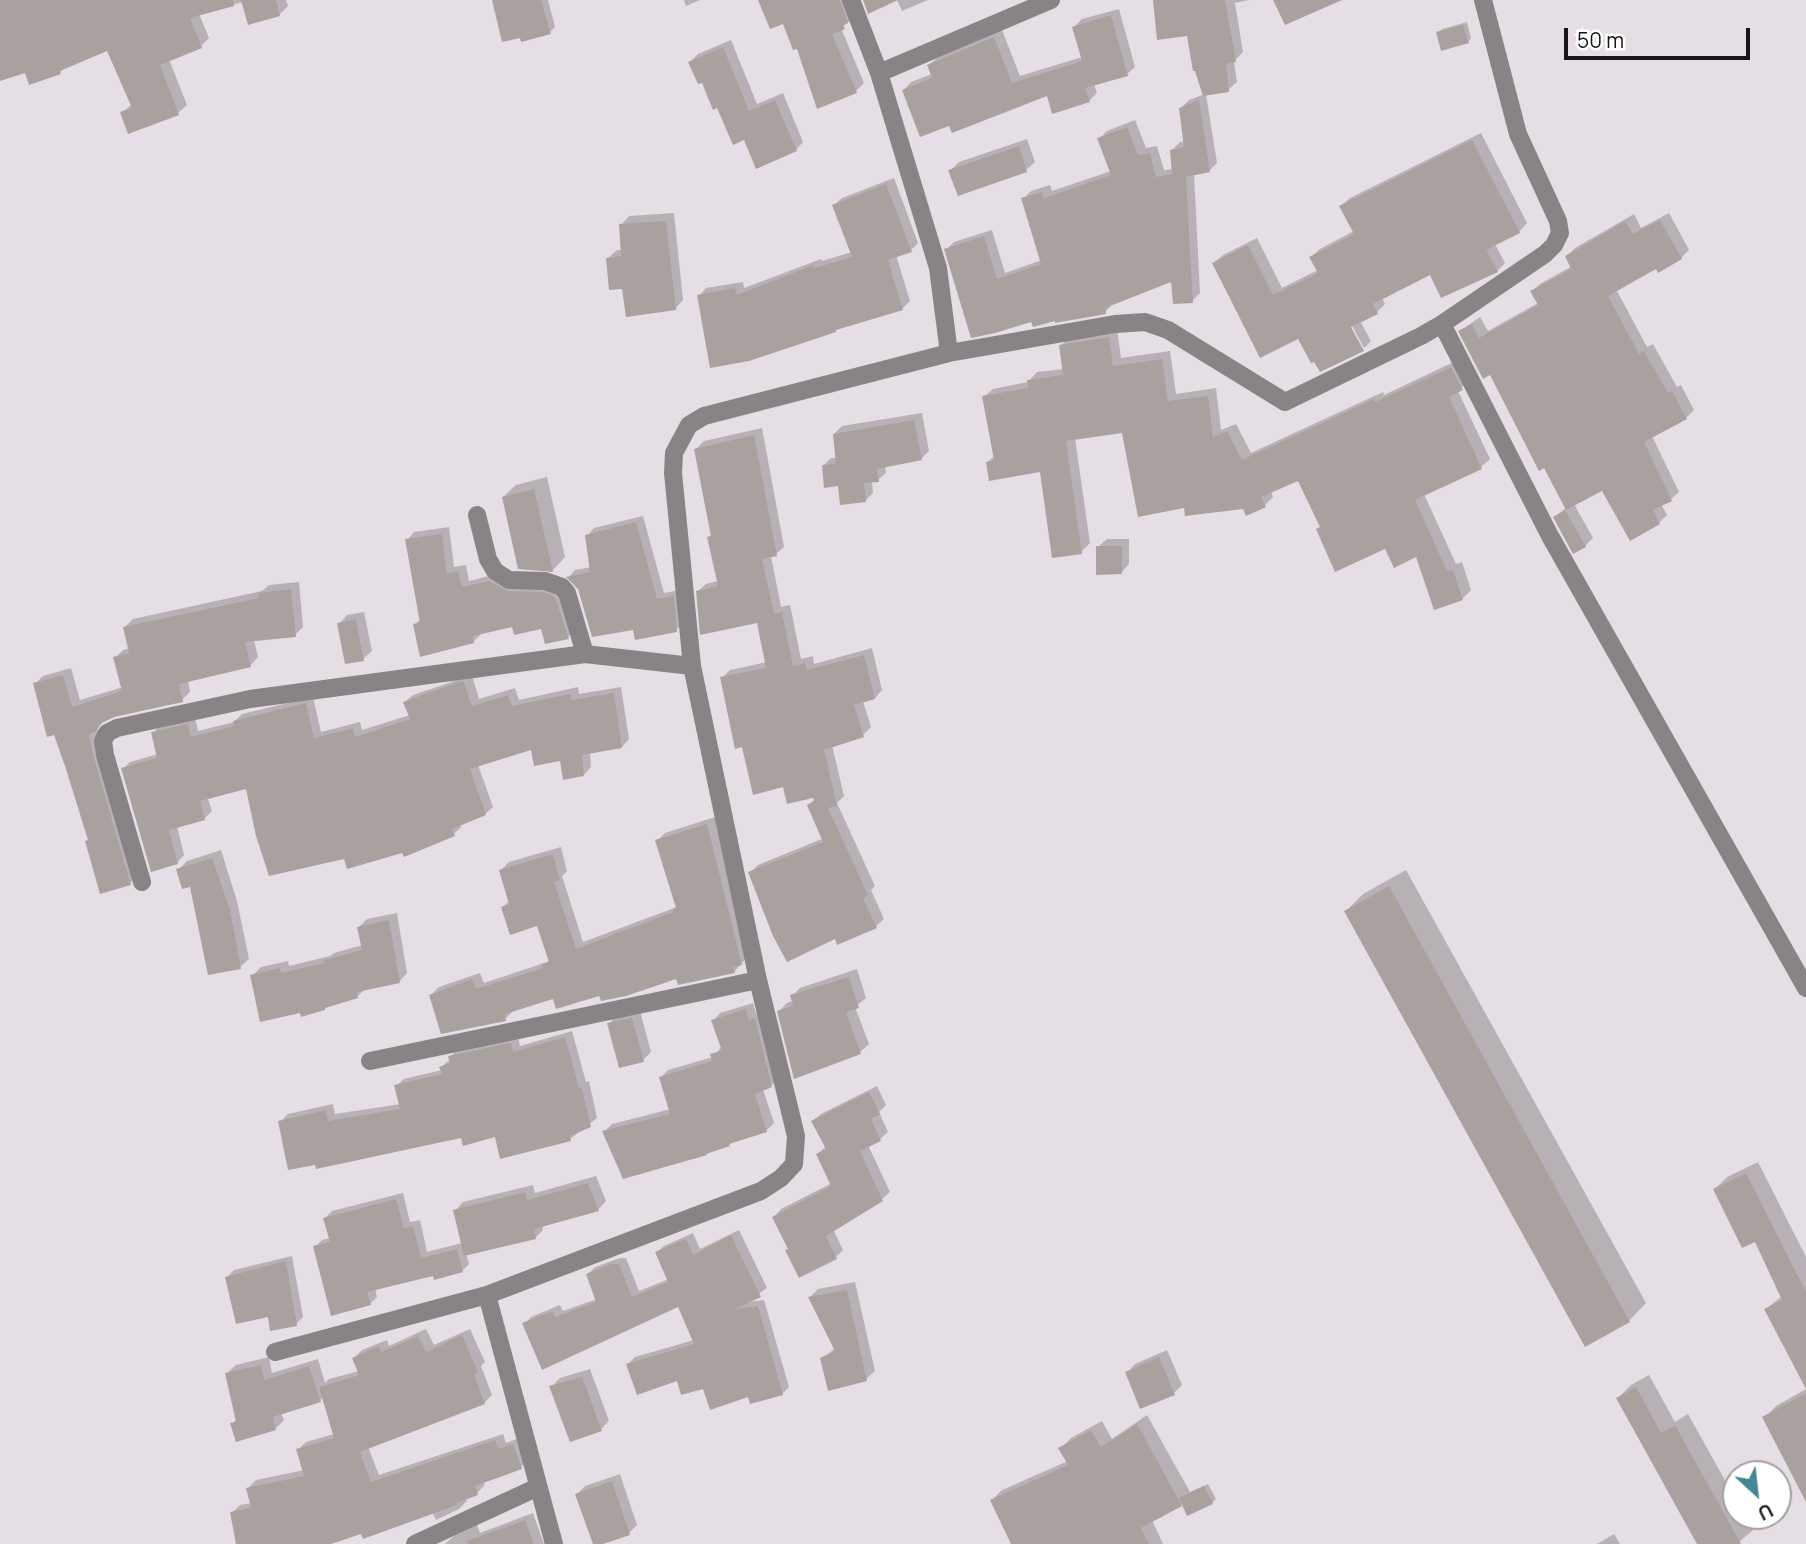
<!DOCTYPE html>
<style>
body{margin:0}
#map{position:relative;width:1806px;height:1544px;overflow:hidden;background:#e5dee4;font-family:Manrope,sans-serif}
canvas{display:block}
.north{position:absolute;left:1722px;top:1460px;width:70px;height:70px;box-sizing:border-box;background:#fff;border:2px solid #a2a1a2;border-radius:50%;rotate:153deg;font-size:19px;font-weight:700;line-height:28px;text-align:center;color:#171517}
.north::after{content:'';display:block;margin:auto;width:24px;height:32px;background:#448896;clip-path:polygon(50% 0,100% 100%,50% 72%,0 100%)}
.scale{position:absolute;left:1564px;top:28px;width:186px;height:32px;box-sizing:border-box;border:4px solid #171517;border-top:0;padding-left:9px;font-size:21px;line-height:24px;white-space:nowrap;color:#171517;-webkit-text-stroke:5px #fff;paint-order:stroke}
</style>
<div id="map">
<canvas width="1806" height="1544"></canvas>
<div class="north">U</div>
<div class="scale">50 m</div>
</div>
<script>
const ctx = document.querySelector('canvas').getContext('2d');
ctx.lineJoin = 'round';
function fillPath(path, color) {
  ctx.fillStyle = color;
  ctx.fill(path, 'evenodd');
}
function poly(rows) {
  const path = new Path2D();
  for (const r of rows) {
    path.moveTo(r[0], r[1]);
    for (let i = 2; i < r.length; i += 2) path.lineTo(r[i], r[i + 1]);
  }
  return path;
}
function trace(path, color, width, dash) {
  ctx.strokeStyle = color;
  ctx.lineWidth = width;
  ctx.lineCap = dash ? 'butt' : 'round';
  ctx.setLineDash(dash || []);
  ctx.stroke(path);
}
fillPath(poly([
 [0,0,286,0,288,6,279,15,243,2,199,14,209,38,201,46,169,59,187,105,178,113,122,113,132,104,107,49,65,67,60,72,26,71,0,79],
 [493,0,548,0,555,27,550,32],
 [684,0,700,0,686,6],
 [760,0,850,0,852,19,841,28,864,83,856,91],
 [897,0,928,0,902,11],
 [1154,0,1249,0,1235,3,1243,52,1234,61,1237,82,1228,90,1206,94,1217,163,1209,171,1194,173,1200,293,1192,301,1173,280,1113,304,1105,312,1057,321,946,250,954,242,992,230,1005,273,1042,260,1023,199,1031,191,1050,185,1052,191,1111,171,1099,139,1107,131,1135,120,1146,148,1157,146,1164,170,1174,169,1172,150,1180,142,1185,141,1181,108,1189,100,1205,94,1188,34],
 [1119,9,1135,67,1127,74,1094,84,1097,93,1089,101,1048,93,950,123,904,90,911,82,932,74,929,65,937,58,1002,30,1020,76,1082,57,1074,27,1082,19],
 [1467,22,1471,38,1468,42,1438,33,1442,29],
 [731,40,757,104,783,93,803,142,796,150,745,138,718,106,690,62,698,54],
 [1481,133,1527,223,1519,232,1495,244,1505,263,1497,271,1431,273,1382,298,1385,304,1377,312,1360,321,1371,341,1364,348,1348,318,1345,320,1361,349,1363,349,1321,370,1299,336,1214,263,1223,255,1257,238,1282,288,1318,270,1311,257,1320,249,1354,231,1341,206,1350,198],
 [1027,139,1035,162,1026,170,951,170,959,162],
 [894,178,918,243,911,250,896,255,910,301,902,309,699,296,706,288,743,282,744,288,821,259,822,261,852,252,834,205,842,198],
 [674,213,683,300,675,309,624,287,608,258,617,250,623,250,621,225,629,216],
 [1669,213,1689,250,1681,258,1656,266,1616,289,1647,347,1653,344,1677,387,1681,385,1694,410,1686,418,1652,436,1679,492,1670,500,1661,504,1667,515,1659,523,1603,489,1574,504,1593,538,1585,546,1555,517,1567,507,1491,372,1460,331,1480,317,1488,331,1538,303,1532,292,1540,284,1572,266,1567,256,1575,248,1634,214,1641,228],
 [1117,329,1121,358,1170,351,1176,394,1216,388,1221,430,1236,424,1251,453,1383,392,1384,395,1460,359,1470,380,1458,391,1490,459,1481,467,1424,494,1456,564,1462,562,1471,590,1462,599,1417,555,1321,526,1299,478,1271,491,1273,497,1265,505,1185,506,1123,431,1075,438,1090,543,1081,552,1041,470,988,462,995,455,984,397,993,389,1028,382,1037,372,1064,369,1060,346,1069,338],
 [922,413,929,451,921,459,885,466,886,473,878,480,872,481,873,493,865,501,840,485,823,466,831,458,837,458,834,434,842,426],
 [762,428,784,547,776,554,771,556,781,607,790,605,801,659,813,656,814,664,872,648,882,690,875,698,863,701,871,727,863,735,832,745,844,796,837,803,875,886,871,890,884,919,876,926,836,937,750,873,758,865,824,838,809,805,815,799,784,785,743,745,722,678,730,670,767,662,758,621,698,591,706,584,718,581,709,537,712,534,696,449,704,441],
 [547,477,565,557,553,570,520,567,503,497,516,485],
 [643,516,664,593,680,590,683,623,676,630,635,628,579,588,569,577,575,570,591,567,587,536,594,528],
 [449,527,454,567,466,565,469,581,497,574,563,589,575,630,568,637,542,627,513,624,481,634,474,641,414,625,421,619,407,540,414,532],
 [1107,539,1129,539,1129,564,1121,573,1098,547],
 [299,582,303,627,295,635,254,640,258,657,250,666,188,680,190,692,182,700,114,715,104,720,97,727,138,875,130,883,89,839,68,769,35,684,43,676,71,668,80,700,123,687,115,658,123,650,130,648,125,627,133,619,262,591,269,585],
 [364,612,372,651,363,659,339,624,347,615],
 [472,675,479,699,515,688,519,700,578,687,579,694,621,687,629,739,622,747,590,752,591,767,584,775,561,758,532,748,478,765,493,807,485,814,460,824,461,827,454,834,403,851,345,857,248,787,208,799,212,811,204,819,177,826,184,855,177,863,123,769,130,762,158,754,153,733,160,725,195,718,198,731,234,722,242,714,313,697,321,732,360,722,362,730,410,715,405,702,413,695],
 [715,817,749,955,734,972,677,977,601,994,554,996,513,1011,505,1019,431,995,439,987,480,973,484,983,547,962,550,959,538,923,503,907,510,900,501,870,509,862,561,847,567,871,562,876,583,942,677,907,657,841,665,833],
 [221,850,237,901,249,959,240,967,192,885,178,870,187,861],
 [1406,870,1646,1303,1629,1321,1346,911,1363,894],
 [397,913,407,973,399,982,366,988,357,997,328,1005,324,1009,252,976,261,967,288,961,289,966,330,956,334,953,363,945,359,927,367,919],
 [857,969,866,998,855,1007,869,1044,860,1052,779,1011,787,1003,793,1001,792,996,800,988],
 [753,1003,756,1013,763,1011,779,1078,771,1086,763,1089,774,1123,767,1130,732,1141,729,1145,604,1132,612,1124,671,1109,661,1077,668,1070,713,1057,722,1046,713,1021,720,1013],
 [640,1011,651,1052,643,1060,609,1024,617,1015],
 [572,1031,586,1082,589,1081,597,1118,570,1139,496,1135,463,1136,280,1122,288,1114,333,1104,335,1114,401,1104,396,1086,404,1079,442,1070,441,1067,451,1059,450,1057,457,1050,518,1037,520,1046],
 [877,1086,886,1105,879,1112,888,1132,880,1139,868,1145,890,1192,882,1199,833,1229,843,1250,836,1257,790,1248,774,1217,781,1209,832,1183,818,1154,826,1146,813,1121,821,1114],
 [1758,1162,1806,1257,1806,1385,1766,1309,1782,1296,1756,1240,1715,1189,1727,1177],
 [596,1176,606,1201,598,1210,542,1225,543,1230,535,1238,466,1253,469,1264,462,1271,434,1274,375,1288,377,1297,370,1304,315,1247,322,1240,330,1238,325,1218,332,1211,403,1193,410,1222,420,1220,427,1252,462,1243,455,1211,463,1202,533,1185,535,1193],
 [739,1230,767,1288,747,1302,764,1300,789,1387,782,1394,750,1395,704,1386,628,1364,635,1357,694,1340,679,1305,525,1324,531,1317,560,1305,563,1311,597,1299,588,1274,595,1267,620,1258,626,1258,639,1291,669,1279,657,1252,664,1246,693,1233,700,1249],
 [292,1256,303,1317,296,1324,269,1315,227,1277,234,1270],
 [855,1282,875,1371,866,1379,822,1359,835,1348,810,1297,818,1289],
 [426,1329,434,1345,470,1329,485,1362,481,1366,492,1395,484,1403,368,1447,379,1475,503,1434,506,1443,521,1437,529,1460,521,1467,483,1481,485,1485,477,1493,465,1498,467,1501,459,1509,436,1520,432,1512,362,1532,328,1544,237,1544,232,1513,240,1505,251,1503,248,1488,256,1480,304,1470,298,1450,306,1442,334,1434,324,1397,320,1400,281,1413,284,1420,275,1429,232,1424,237,1419,227,1373,236,1365,269,1357,272,1373,318,1359,325,1383,329,1379,359,1371,354,1358,362,1350,387,1340,389,1346],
 [1167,1350,1182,1385,1174,1393,1127,1373,1135,1364],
 [590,1369,609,1421,601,1429,551,1387,560,1378],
 [1649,1375,1675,1422,1688,1414,1736,1500,1736,1516,1745,1516,1753,1530,1737,1544,1699,1544,1618,1398,1631,1385],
 [1806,1389,1806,1499,1765,1417,1776,1406],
 [1147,1415,1190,1492,1208,1484,1216,1499,1212,1503,1183,1503,1152,1520,1163,1544,1044,1544,992,1500,1002,1490,1068,1461,1061,1448,1071,1438,1102,1421,1112,1439],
 [620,1474,637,1525,629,1533,594,1544,577,1494,585,1486],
 [533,1513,544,1544,445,1544,454,1536,477,1525,480,1533],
 [1614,1534,1620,1544,1597,1544]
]), '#0003');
fillPath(poly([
 [0,0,233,0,234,6,190,18,202,48,160,65,179,115,128,134,120,112,132,108,107,51,60,71,61,74,29,85,25,73,0,81],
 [241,0,276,0,280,16,248,25],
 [492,0,541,0,551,34,521,42,520,38,502,42],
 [758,0,840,0,848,23,843,25,845,29,832,34,857,93,817,109,797,49,793,50,783,24,770,29],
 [863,0,898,0,868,14],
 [1153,0,1225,0,1236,62,1226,64,1229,92,1203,96,1195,71,1193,71,1187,36,1157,40],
 [1273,0,1342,0,1285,25],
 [1111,15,1128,76,1085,88,1090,102,1052,114,1047,96,952,133,949,126,920,137,902,90,932,78,927,65,994,37,1012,83,1082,61,1072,27],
 [1463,25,1469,43,1441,51,1436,32],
 [723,47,749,111,775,100,797,151,756,169,744,140,733,145,717,108,713,110,702,83,698,84,688,62],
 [1199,100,1210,172,1186,177,1193,303,1173,304,1171,282,1105,308,1106,314,1055,323,1055,321,1033,327,1031,322,995,333,971,338,944,249,984,236,997,279,1041,264,1021,198,1042,192,1044,198,1111,175,1097,138,1127,127,1138,155,1150,153,1156,177,1172,174,1170,150,1184,147,1179,108],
 [1472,140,1520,233,1486,250,1498,272,1441,298,1430,275,1373,304,1378,314,1351,327,1364,351,1320,372,1314,362,1311,363,1298,339,1260,358,1212,263,1248,245,1273,295,1318,273,1309,257,1354,234,1339,206],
 [1019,146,1027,172,958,196,948,170],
 [886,184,912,252,888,260,903,310,836,330,836,332,749,361,710,368,697,295,735,288,737,295,813,265,814,268,852,257,832,205],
 [1660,220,1682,259,1658,273,1656,269,1608,296,1639,354,1644,351,1668,393,1672,391,1687,419,1644,442,1672,501,1653,510,1660,524,1630,541,1602,491,1566,510,1544,468,1539,471,1490,375,1483,379,1458,331,1472,324,1479,338,1538,305,1530,291,1571,269,1565,256,1625,221,1633,234],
 [666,221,676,310,626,317,622,289,609,290,606,258,621,256,619,224],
 [1109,337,1113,366,1162,359,1168,401,1208,396,1213,437,1227,431,1242,460,1374,399,1375,402,1451,367,1463,390,1449,397,1482,469,1415,500,1447,571,1453,570,1463,600,1434,610,1416,557,1394,568,1385,549,1335,572,1316,529,1320,527,1298,481,1261,497,1266,507,1246,516,1243,509,1185,516,1184,508,1138,517,1122,433,1066,441,1082,554,1052,558,1040,472,989,481,986,462,994,460,982,396,1028,388,1027,380,1063,375,1059,345],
 [914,420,922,460,877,469,879,482,864,483,866,502,840,505,838,486,824,488,822,465,836,464,833,434],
 [754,435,777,556,762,559,774,614,782,612,793,666,805,663,807,670,864,655,875,699,854,705,864,737,824,750,837,806,828,808,868,895,863,898,877,928,837,945,835,939,787,962,773,936,748,872,823,842,807,805,814,801,813,798,787,804,783,787,753,795,742,747,735,749,720,677,766,668,757,623,700,635,696,591,718,586,707,537,711,536,694,449],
 [534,489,553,572,518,569,502,497],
 [1565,510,1586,547,1573,554,1553,517],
 [636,522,657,599,674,596,677,632,635,640,633,630,592,637,578,589,566,577,590,572,585,535],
 [442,534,447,574,458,571,462,587,489,581,508,591,543,592,555,597,569,639,545,644,541,629,514,635,512,627,473,636,474,643,420,657,413,624,420,623,405,539],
 [1096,546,1122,546,1122,574,1096,575],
 [291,589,296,637,245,642,251,667,179,684,183,702,114,717,102,723,95,732,89,734,94,758,131,885,100,894,85,841,88,840,66,769,54,735,47,737,33,683,63,675,72,707,122,691,113,657,129,653,123,627,259,598,258,593],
 [356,619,364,661,345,664,337,623],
 [459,682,464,682,472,706,508,695,512,706,570,694,572,700,614,693,622,748,582,755,584,776,563,780,560,761,534,766,531,750,470,769,486,815,452,829,455,836,404,857,402,853,347,869,344,859,269,876,256,836,246,789,200,801,205,820,169,830,178,864,151,872,121,768,157,758,151,732,188,724,191,737,234,726,233,721,306,703,314,738,353,728,355,737,410,719,403,702],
 [707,824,742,965,733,967,735,973,678,985,676,979,626,996,601,1001,599,996,556,1009,553,999,505,1014,506,1021,441,1034,429,995,472,979,476,989,543,968,542,964,549,962,537,926,510,935,501,907,509,904,499,870,553,854,560,880,554,882,576,949,673,912,673,909,676,908,655,840],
 [212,858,230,910,241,969,208,975,190,887,182,889,176,869],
 [1389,886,1630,1322,1585,1347,1344,911],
 [389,920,400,983,357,992,358,998,325,1008,325,1010,301,1017,300,1013,260,1022,250,975,280,968,281,973,324,963,324,960,362,950,357,927],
 [849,977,859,1008,846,1012,861,1054,794,1079,777,1011,793,1006,790,995],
 [746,1009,749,1020,755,1018,772,1087,755,1094,767,1132,729,1144,730,1146,706,1154,707,1155,623,1179,602,1131,670,1114,659,1077,712,1061,710,1054,722,1051,711,1020],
 [632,1018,644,1062,619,1068,607,1023],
 [565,1037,579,1088,582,1088,591,1127,570,1136,571,1141,500,1159,495,1137,463,1146,461,1138,316,1169,315,1165,288,1170,278,1121,326,1110,328,1121,400,1109,394,1085,442,1074,439,1067,450,1063,448,1056,511,1043,513,1052],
 [869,1092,880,1114,871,1119,881,1141,860,1151,883,1201,826,1236,837,1259,799,1278,785,1250,788,1249,772,1217,831,1186,816,1154,826,1149,811,1121],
 [1746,1173,1806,1292,1806,1389,1764,1309,1782,1300,1755,1242,1742,1248,1713,1189],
 [588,1183,599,1211,534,1229,536,1239,464,1256,453,1210,525,1192,527,1200],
 [396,1199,404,1228,413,1226,421,1258,457,1249,463,1272,434,1280,433,1276,367,1292,371,1305,331,1316,313,1246,330,1242,323,1218],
 [731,1235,761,1297,735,1309,758,1306,783,1395,750,1404,748,1397,710,1410,703,1389,681,1395,677,1381,637,1395,626,1364,694,1344,678,1307,542,1370,522,1323,553,1311,555,1317,596,1302,586,1274,611,1264,619,1264,632,1297,668,1282,655,1252,686,1239,693,1255],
 [286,1261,297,1326,270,1331,268,1317,236,1324,225,1277],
 [847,1290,867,1381,828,1391,820,1358,835,1351,808,1297],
 [462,1335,478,1372,474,1374,485,1404,360,1452,371,1482,495,1440,498,1449,513,1444,522,1469,475,1486,478,1495,457,1503,457,1505,363,1539,361,1534,331,1544,236,1544,230,1512,251,1508,246,1488,304,1476,296,1449,334,1438,319,1387,359,1375,352,1358,379,1346,381,1352,418,1336,426,1352],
 [1159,1357,1175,1395,1140,1409,1125,1372],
 [261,1365,264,1380,309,1366,321,1402,273,1417,276,1430,236,1442,230,1423,236,1422,225,1373],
 [582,1377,602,1431,570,1442,549,1386],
 [1636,1387,1661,1433,1675,1425,1741,1544,1697,1544,1616,1398],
 [1806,1393,1806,1502,1762,1417],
 [1137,1424,1182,1506,1141,1528,1149,1544,1011,1544,990,1500,1068,1465,1058,1448,1091,1430,1101,1447],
 [612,1481,630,1535,603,1544,593,1544,575,1494],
 [1204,1486,1213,1504,1187,1516,1179,1498],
 [525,1520,534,1544,468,1544,467,1541]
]), '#a9a19e');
trace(poly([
 [879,73,1051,0],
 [1442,324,1550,536,1806,988],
 [949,353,1115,324,1145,322,1168,330,1285,402,1421,336,1442,324,1545,254,1554,245,1560,233,1558,221,1518,134,1483,0],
 [477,515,488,559,495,571,509,580,545,581,562,587,567,593,585,654],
 [142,882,105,755,103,741,107,733,117,728,250,699,585,654,692,666],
 [370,1061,758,980],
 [275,1352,487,1295],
 [415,1544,538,1487],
 [554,1544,487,1295,761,1191,781,1178,794,1164,796,1136,758,980,692,666,673,473,674,453,689,425,704,416,949,353,938,268,879,73,851,0]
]), '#888485', 18);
</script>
